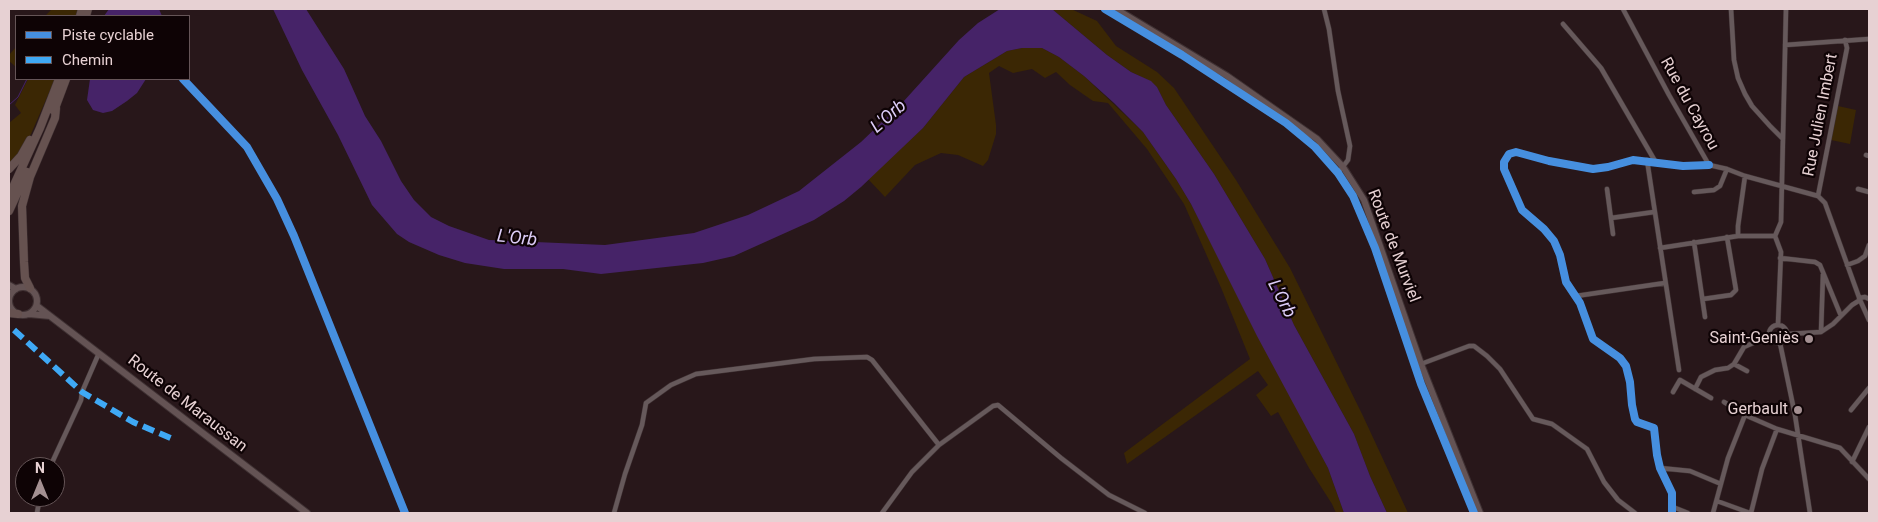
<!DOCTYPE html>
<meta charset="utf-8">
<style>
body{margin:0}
#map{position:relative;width:1878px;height:522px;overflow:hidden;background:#28171a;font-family:Roboto,sans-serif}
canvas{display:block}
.frame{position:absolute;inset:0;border:10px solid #e7d1d3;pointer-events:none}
.legend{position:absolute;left:15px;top:15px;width:175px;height:65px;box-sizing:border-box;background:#0e0305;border:1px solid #655557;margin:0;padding:6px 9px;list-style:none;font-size:15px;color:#e7d1d3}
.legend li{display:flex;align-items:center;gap:10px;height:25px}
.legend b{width:25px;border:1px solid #655557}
.north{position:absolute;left:15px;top:457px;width:50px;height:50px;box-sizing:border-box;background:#0e0305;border:1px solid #655557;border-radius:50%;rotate:0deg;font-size:14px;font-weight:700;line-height:20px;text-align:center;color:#e7d1d3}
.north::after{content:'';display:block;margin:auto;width:18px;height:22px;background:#a49092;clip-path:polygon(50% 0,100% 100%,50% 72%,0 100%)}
</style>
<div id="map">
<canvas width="1878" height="522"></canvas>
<div class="frame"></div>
<ul class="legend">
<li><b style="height:6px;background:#468fdf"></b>Piste cyclable</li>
<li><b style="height:6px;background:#3fa9f5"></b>Chemin</li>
</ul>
<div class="north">N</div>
</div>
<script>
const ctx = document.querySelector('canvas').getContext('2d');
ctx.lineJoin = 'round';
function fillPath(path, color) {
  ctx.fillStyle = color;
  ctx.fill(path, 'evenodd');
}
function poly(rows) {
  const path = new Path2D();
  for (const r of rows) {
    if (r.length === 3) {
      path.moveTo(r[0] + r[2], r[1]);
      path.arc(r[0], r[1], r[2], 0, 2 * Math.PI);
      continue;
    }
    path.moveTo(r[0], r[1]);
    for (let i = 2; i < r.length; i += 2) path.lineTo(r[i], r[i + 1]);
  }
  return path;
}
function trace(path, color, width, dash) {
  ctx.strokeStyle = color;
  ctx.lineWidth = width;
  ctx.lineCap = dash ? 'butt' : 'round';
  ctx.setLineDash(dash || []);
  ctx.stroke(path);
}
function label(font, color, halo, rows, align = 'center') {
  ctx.font = font + ' Roboto,sans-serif';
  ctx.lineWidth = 4.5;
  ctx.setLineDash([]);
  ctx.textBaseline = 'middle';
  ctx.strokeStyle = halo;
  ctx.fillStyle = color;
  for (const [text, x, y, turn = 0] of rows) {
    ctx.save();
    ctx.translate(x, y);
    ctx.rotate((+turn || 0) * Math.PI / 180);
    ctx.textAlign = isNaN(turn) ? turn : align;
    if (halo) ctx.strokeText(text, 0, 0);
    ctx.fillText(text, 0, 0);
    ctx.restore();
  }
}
fillPath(poly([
 [52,9,78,9,76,16,45,16],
 [1052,9,1071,9,1097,21,1116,46,1157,72,1174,88,1236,180,1290,268,1363,416,1408,513,1387,513,1370,476,1354,434,1294,325,1265,259,1214,174,1166,105,1157,87,1150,81,1131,72,1107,55],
 [16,47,16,67,9,61,9,55],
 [1022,48,1042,48,1059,57,1084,76,1143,132,1176,179,1191,204,1328,468,1344,513,1336,513,1332,504,1309,468,1278,412,1271,416,1256,395,1268,385,1258,371,1127,464,1124,453,1250,359,1222,290,1184,204,1147,149,1108,103,1093,101,1070,85,1056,72,1045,78,1032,69,1013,73,999,66,989,73,996,125,996,134,988,160,983,166,958,155,941,153,915,165,885,197,868,179,923,128,964,77,1007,51],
 [28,79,55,79,31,134,18,156,9,166,9,123,21,113,15,105],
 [1838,106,1856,110,1850,144,1831,140]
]), '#3b2704');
fillPath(poly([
 [109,9,159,9,162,16,104,16],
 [273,9,306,9,344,69,365,116,381,141,401,181,414,200,431,217,449,226,489,240,605,245,694,233,748,215,799,191,861,142,903,102,959,40,978,23,1000,9,1052,9,1107,55,1131,72,1151,81,1157,87,1166,105,1214,174,1265,259,1294,325,1354,434,1370,476,1387,513,1344,513,1328,468,1257,336,1191,204,1176,179,1143,132,1114,103,1084,76,1059,57,1042,48,1022,48,1007,51,964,77,923,128,861,187,844,201,814,220,734,256,703,263,601,274,563,269,504,269,465,263,439,255,409,242,397,234,372,205,338,135,302,70],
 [90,79,146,79,137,93,127,101,112,111,103,113,93,110,87,100]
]), '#462368');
trace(poly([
 [9,105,18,97,27,79]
]), '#462368', 1);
const street = poly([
 [1324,9,1329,29,1338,91,1350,146,1348,160,1338,173],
 [1623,9,1669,95,1709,165,1727,169,1745,176,1818,196],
 [1731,9,1734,60,1738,78,1745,94,1752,106,1770,126,1783,139],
 [1563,24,1601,68,1655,161],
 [1785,45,1869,39],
 [183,79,247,147,277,199,294,236,405,513],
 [1866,155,1869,156],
 [1647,160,1679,370],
 [1607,189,1613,234],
 [1858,189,1869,192],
 [1694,192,1714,190,1720,186,1727,169],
 [1818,196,1847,48,1845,40],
 [1818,196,1825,203,1860,300,1869,320],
 [1611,218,1654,212],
 [1738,236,1738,226,1745,176],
 [1694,242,1705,317],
 [1660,248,1738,236,1775,236],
 [1780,258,1815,262,1820,265,1841,316],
 [1847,265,1858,261,1865,256,1869,245],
 [1576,296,1665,283],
 [1859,298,1865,297,1869,299],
 [1703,299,1731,295,1736,290,1727,237],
 [1778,324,1781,252,1775,236,1781,222,1786,9],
 [1778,334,9],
 [1821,332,1823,274],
 [1788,334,1821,332,1833,324,1852,305,1860,300],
 [1780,343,1795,415,1810,513],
 [1421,364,1469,346,1474,346,1487,356,1500,369,1533,419,1552,424,1587,449,1604,482,1618,500,1635,513],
 [1734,364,1747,371],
 [1695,389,1701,377,1715,370,1728,368,1734,364,1744,347,1769,336],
 [1673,392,1680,380,1711,398],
 [1724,402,1745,415,1777,429,1840,448,1869,479],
 [1851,410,1869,388],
 [1852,462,1869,427],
 [50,467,81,400,82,392,99,353],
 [1660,468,1690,471,1721,484],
 [1717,501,1750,513],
 [1673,507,1688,513],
 [37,513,40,497],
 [614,513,625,474,642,425,646,403,671,385,696,374,814,359,867,357,872,360,939,445],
 [882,513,912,472,939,445,993,406,998,405,1061,458,1109,495,1145,513],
 [1672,513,1672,493,1660,468,1657,455,1654,428,1637,422,1635,419,1632,405,1630,382,1626,366,1620,358,1593,339,1580,303,1566,282,1560,255,1554,241,1544,229,1522,210,1504,169,1504,162,1509,154,1516,152,1549,161,1593,169,1608,167,1633,160,1683,166,1709,165],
 [1713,513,1728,458,1745,415],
 [1751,513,1762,469,1777,429]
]);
const secondary = poly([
 [1116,9,1227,76,1317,139,1343,167,1364,200,1421,364,1480,513],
 [9,285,16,289],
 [23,301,14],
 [37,306,307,513],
 [29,314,50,316]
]);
const highway = poly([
 [80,16,82,9],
 [86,16,88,9],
 [54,111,66,79],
 [9,169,21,156,30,140],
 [9,196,40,128,59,79],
 [9,211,27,172],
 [30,288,25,278,24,262,22,206,30,177,55,118,56,108],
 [9,313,18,314]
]);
trace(street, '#3f3133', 5.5);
trace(secondary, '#3f3133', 8);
trace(highway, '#3f3133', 9);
trace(street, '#66595b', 4.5);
trace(secondary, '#645354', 6);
trace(highway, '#665250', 8);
trace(poly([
 [14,330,82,392,133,422,175,440]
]), '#3fa9f5', 6, [12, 6]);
trace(poly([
 [1105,9,1182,55,1286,123,1315,147,1338,173,1353,196,1375,248,1421,384,1474,513],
 [183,79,247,147,277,199,294,236,405,513],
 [1672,513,1672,493,1660,468,1657,455,1654,428,1637,422,1635,419,1632,405,1630,382,1626,366,1620,358,1593,339,1580,303,1566,282,1560,255,1554,241,1544,229,1522,210,1504,169,1504,162,1509,154,1516,152,1549,161,1593,169,1608,167,1633,160,1683,166,1709,165]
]), '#468fdf', 8);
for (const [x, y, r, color] of [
 [1809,339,5,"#a49092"],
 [1798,410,5,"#a49092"]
]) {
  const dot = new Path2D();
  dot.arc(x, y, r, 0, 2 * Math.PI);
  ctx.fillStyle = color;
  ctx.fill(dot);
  trace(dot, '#0e0305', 2);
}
label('16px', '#e7d1d3', '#0e0305', [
 ["Rue du Cayrou",1689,104,61],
 ["Rue Julien Imbert",1821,115,-79],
 ["Route de Murviel",1393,246,69],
 ["Route de Maraussan",187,404,38]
]);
label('16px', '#e7d1d3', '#0e0305', [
 ["Saint-Geniès",1799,339],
 ["Gerbault",1788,410]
], 'right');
label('italic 18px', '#dcccf7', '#0e0305', [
 ["L'Orb",889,117,-41],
 ["L'Orb",517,239,6],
 ["L'Orb",1281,299,63]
]);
</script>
